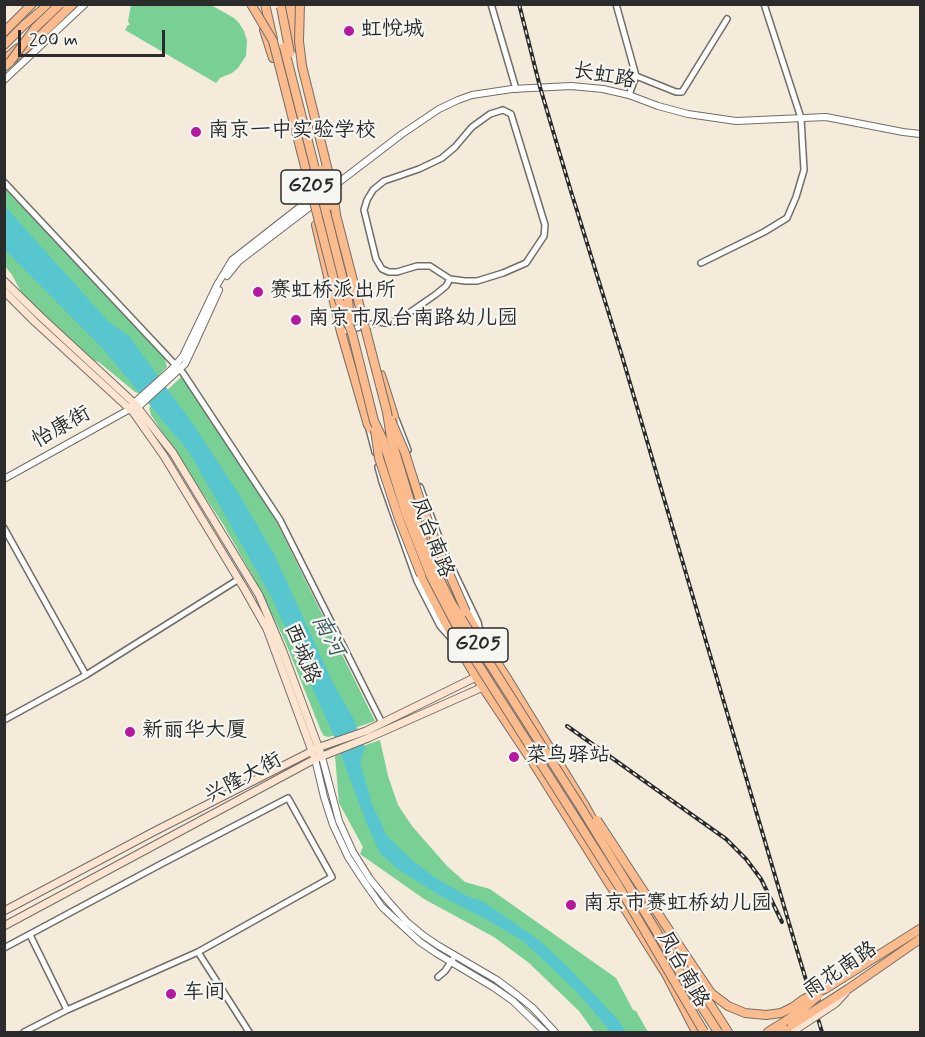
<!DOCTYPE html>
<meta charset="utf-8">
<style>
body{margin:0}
#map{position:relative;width:925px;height:1037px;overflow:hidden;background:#f4ebdb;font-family:Mynerve,sans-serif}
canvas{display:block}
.frame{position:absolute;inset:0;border:6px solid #2b2b2b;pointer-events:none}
.scale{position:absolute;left:18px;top:30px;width:147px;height:27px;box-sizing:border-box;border:3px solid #2b2b2b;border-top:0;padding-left:8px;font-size:18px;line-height:21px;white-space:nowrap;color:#2b2b2b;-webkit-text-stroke:4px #f6f6f2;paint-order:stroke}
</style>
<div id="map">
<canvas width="925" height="1037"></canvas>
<div class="frame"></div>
<div class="scale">200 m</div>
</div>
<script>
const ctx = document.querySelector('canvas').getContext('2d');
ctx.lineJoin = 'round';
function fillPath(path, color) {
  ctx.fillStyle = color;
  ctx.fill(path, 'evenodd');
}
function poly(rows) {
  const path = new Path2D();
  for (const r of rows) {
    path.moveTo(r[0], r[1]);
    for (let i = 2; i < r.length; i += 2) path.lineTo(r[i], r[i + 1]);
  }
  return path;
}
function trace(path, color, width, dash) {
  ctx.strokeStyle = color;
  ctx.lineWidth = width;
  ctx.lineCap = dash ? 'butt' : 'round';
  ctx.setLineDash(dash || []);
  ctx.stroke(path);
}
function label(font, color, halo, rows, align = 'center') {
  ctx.font = font + ' Mynerve,"LXGW WenKai TC",sans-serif';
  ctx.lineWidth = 4.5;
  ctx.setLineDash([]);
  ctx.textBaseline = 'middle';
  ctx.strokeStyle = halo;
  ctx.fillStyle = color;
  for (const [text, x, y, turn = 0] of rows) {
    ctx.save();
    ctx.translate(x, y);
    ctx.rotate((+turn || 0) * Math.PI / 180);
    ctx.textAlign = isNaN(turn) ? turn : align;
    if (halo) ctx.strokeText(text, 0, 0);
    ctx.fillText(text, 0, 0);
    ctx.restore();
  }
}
fillPath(poly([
 [131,5,211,5,234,18,239,23,244,31,247,40,246,56,238,68,232,73,220,78,216,83,125,30,128,25,130,25,128,21],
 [4,186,164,356,167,367,140,394,135,392,100,363,45,336,12,275,5,266],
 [182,376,275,519,375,721,329,737,324,736,321,731,285,641,256,582,223,524,151,415,149,408],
 [380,740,388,776,398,805,412,826,447,866,465,882,490,889,616,978,633,1010,636,1011,648,1032,594,1032,579,1011,529,963,494,937,424,899,360,854,363,847,339,803,335,756]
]), '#79d095');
fillPath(poly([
 [4,205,108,321,129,336,195,427,240,496,275,556,334,685,353,718,365,747,360,763,372,804,387,836,412,860,434,877,467,896,484,902,540,941,564,963,592,992,619,1021,626,1032,610,1032,606,1026,576,991,523,941,482,917,439,895,399,870,380,853,367,824,333,734,272,598,189,452,102,348,5,250]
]), '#58c6ce');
const minor = poly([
 [491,4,516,89],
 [616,4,636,76,629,95],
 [636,76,676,92,682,92,727,19],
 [503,110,511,114,545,225,544,236,526,263,503,273,477,281,465,281,450,279,430,266,417,266,397,272,389,272,382,269,376,259,364,210,367,200,373,190,384,181,419,169,442,158,455,147,472,127,490,114,503,110],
 [4,182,183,373,280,520,382,723],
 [701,263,764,232,787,218,796,197,804,170,801,118,764,4],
 [341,332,380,322,385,323,403,320,406,315,435,295,446,286,450,279],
 [396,419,408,450],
 [369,429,375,452],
 [378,467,382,482,417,581,440,626,450,637],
 [420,487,445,553,478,622,480,631],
 [4,528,86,675],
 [4,720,86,675,239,579],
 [30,935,67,1010],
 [4,948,163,863,288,798,332,877,198,952,67,1010,24,1032],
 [198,952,249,1032],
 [438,977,445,971,453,959]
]);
const tertiary = poly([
 [4,80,85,4],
 [330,189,402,134,439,109,458,100,472,95,512,89,571,86,603,89,629,95,658,106,688,114,736,121,826,117,903,132,920,134],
 [227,276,239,261,311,206],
 [135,410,185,364,195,343,219,290],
 [4,479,130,409,134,403,172,369,183,356,217,285,232,260,310,199,315,196],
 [322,757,339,821,353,852,370,879,388,901,406,921,424,936,439,946,497,980,517,995,533,1008,555,1032],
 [315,759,324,797,333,825,348,857,365,883,382,907,420,942,436,953,493,987,513,1001,545,1032]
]);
const secondary = poly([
 [4,281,41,317,134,403,173,453,259,595,282,649,322,757],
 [4,291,35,322,133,412,164,456,245,590,267,629,315,759],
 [4,911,155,831,320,747,366,731,476,677,497,668],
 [4,926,315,759,368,738,483,687,505,679]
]);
const primary = poly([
 [293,4,297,25],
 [50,19,66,4],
 [264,30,273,58],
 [4,32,32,4],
 [4,60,18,48],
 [316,225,341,332,368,425,378,439,399,507],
 [381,375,394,416,394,427],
 [401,456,417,508,430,544,456,598],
 [477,635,481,638,507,678,584,804,594,822],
 [454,638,456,643,476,677,534,764,666,974,696,1032],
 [612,851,728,1032],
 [825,989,920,929],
 [848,989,920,939],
 [768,1032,784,1022],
 [782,1032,792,1025]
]);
const trunk = poly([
 [265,4,273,39],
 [286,4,297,48],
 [4,45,24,25,49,4],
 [4,67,43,33,73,4],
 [421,575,456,643],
 [466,612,481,638]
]);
trace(minor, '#716e69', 8);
trace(tertiary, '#716e69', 8);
trace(secondary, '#716e69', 9);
trace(primary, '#716e69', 10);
trace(trunk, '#716e69', 10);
trace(minor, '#fff', 5);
trace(tertiary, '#fff', 6);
trace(secondary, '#fde4d1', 7);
trace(primary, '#fbbb8d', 8);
trace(trunk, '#fbbb8d', 8);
const rail = poly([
 [519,4,540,87,569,185,622,356,799,957,822,1032],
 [567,726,726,839,746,859,761,879,782,922]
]);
trace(rail, '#2b2b2b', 4);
trace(rail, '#f6f6f2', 1.5, [4.5]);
const secondaryBridge = poly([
 [794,1032,798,1028,836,1003,846,992]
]);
const primaryBridge = poly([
 [597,820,680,947,711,993,728,1006,745,1013,766,1015,781,1013,793,1007,804,999,825,989],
 [784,1022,803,1009,818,996],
 [792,1025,848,989]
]);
const trunkBridge = poly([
 [251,4,273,41,339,300,352,333,374,421,383,440,406,514,431,577,469,650,618,885,704,1032],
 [300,4,299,41,302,66,333,191,336,215,387,412,391,438,412,508,424,543,437,574,452,604,580,806,655,929,683,978,718,1032],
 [281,7,290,53],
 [284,47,348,299,350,320],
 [10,62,35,28,60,4],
 [321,170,327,195,332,206],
 [391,420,405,453,419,497,438,548,466,612],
 [375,430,379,458,399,519,421,575]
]);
trace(secondaryBridge, '#716e69', 9, []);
trace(primaryBridge, '#716e69', 10, []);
trace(trunkBridge, '#716e69', 10, []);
trace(secondaryBridge, '#fde4d1', 7);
trace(primaryBridge, '#fbbb8d', 8);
trace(trunkBridge, '#fbbb8d', 8);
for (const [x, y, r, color] of [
 [349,31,6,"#b5179e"],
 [196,132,6,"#b5179e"],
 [258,292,6,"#b5179e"],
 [296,320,6,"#b5179e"],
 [130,732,6,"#b5179e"],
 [514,757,6,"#b5179e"],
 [571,905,6,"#b5179e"],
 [171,994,6,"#b5179e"]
]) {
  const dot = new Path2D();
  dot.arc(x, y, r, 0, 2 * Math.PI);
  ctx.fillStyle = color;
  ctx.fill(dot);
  trace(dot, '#f6f6f2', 2);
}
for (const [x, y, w] of [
 [311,187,60],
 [478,645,60]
]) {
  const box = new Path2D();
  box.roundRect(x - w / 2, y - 17, w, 34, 4.5);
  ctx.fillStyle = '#f6f6f2';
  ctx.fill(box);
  trace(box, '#2b2b2b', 1.5);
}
label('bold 20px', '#2b2b2b', null, [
 ["G205",311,187],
 ["G205",478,645]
]);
label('21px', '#2b2b2b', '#f6f6f2', [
 ["虹悦城",361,31],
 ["南京一中实验学校",208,132],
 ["赛虹桥派出所",270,292],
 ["南京市凤台南路幼儿园",308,320],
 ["新丽华大厦",142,732],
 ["菜鸟驿站",526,757],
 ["南京市赛虹桥幼儿园",583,905],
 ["车间",183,994]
], 'left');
label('21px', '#2b2b2b', '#f6f6f2', [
 ["长虹路",604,77,10],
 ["怡康街",62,428,-29],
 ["凤台南路",431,538,69],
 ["西城路",301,654,68],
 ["兴隆大街",244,779,-28],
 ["凤台南路",682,970,61],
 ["雨花南路",841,971,-34]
]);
label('italic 22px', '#385a5c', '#f6f6f2', [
 ["南河",327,636,62]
]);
</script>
